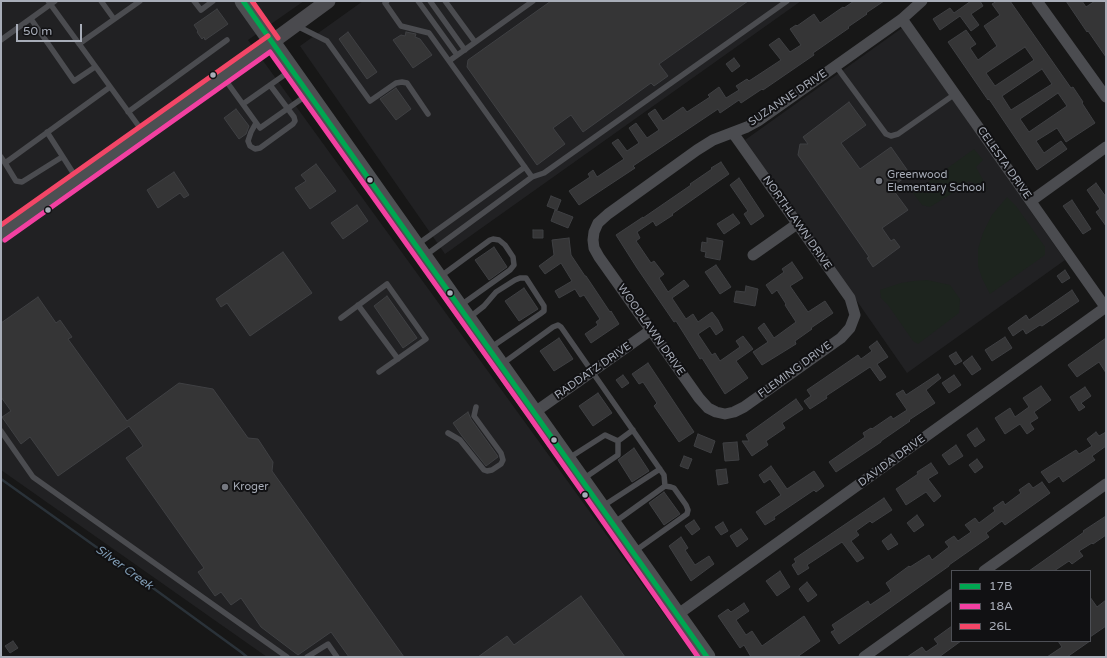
<!DOCTYPE html>
<style>
body{margin:0}
#map{position:relative;width:1107px;height:658px;overflow:hidden;background:#171717;font-family:"Varela Round",sans-serif}
canvas{display:block}
.frame{position:absolute;inset:0;border:2px solid #a8adb8;pointer-events:none}
.legend{position:absolute;left:951px;top:570px;width:140px;height:72px;box-sizing:border-box;background:#111113;border:1px solid #4d4f55;margin:0;padding:5px 7px;list-style:none;font-size:12px;color:#a8adb8}
.legend li{display:flex;align-items:center;gap:8px;height:20px}
.legend b{width:20px;border:1px solid #4d4f55}
.scale{position:absolute;left:16px;top:24px;width:66px;height:18px;box-sizing:border-box;border:2px solid #a8adb8;border-top:0;padding-left:5px;font-size:12px;line-height:14px;white-space:nowrap;color:#a8adb8;-webkit-text-stroke:3px #111113;paint-order:stroke}
</style>
<div id="map">
<canvas width="1107" height="658"></canvas>
<div class="frame"></div>
<ul class="legend">
<li><b style="height:5px;background:#00a651"></b>17B</li>
<li><b style="height:5px;background:#f240a1"></b>18A</li>
<li><b style="height:5px;background:#f34667"></b>26L</li>
</ul>
<div class="scale">50 m</div>
</div>
<script>
const ctx = document.querySelector('canvas').getContext('2d');
ctx.lineJoin = 'round';
function fillPath(path, color) {
  ctx.fillStyle = color;
  ctx.fill(path, 'evenodd');
}
function poly(rows) {
  const path = new Path2D();
  for (const r of rows) {
    path.moveTo(r[0], r[1]);
    for (let i = 2; i < r.length; i += 2) path.lineTo(r[i], r[i + 1]);
  }
  return path;
}
function trace(path, color, width, dash) {
  ctx.strokeStyle = color;
  ctx.lineWidth = width;
  ctx.lineCap = dash ? 'butt' : 'round';
  ctx.setLineDash(dash || []);
  ctx.stroke(path);
}
function label(font, color, halo, rows, align = 'center') {
  ctx.font = font + ' "Varela Round",sans-serif';
  ctx.lineWidth = 4;
  ctx.setLineDash([]);
  ctx.textBaseline = 'middle';
  ctx.strokeStyle = halo;
  ctx.fillStyle = color;
  for (const [text, x, y, turn = 0] of rows) {
    ctx.save();
    ctx.translate(x, y);
    ctx.rotate((+turn || 0) * Math.PI / 180);
    ctx.textAlign = isNaN(turn) ? turn : align;
    if (halo) ctx.strokeText(text, 0, 0);
    ctx.fillText(text, 0, 0);
    ctx.restore();
  }
}
fillPath(poly([
 [1,1,304,1,248,40,695,657,267,657,1,470],
 [363,1,801,1,445,254,300,46],
 [902,28,1065,260,907,373,745,140]
]), '#212123');
fillPath(poly([
 [974,149,983,160,976,167,988,189,969,181,956,191,930,207,922,205,913,193],
 [1007,197,1016,206,1045,247,1045,255,990,294,982,278,978,266,978,249,983,233,992,215],
 [927,280,950,285,960,299,959,313,918,344,913,341,888,305,881,298,880,290,901,283,914,281]
]), '#1d241e');
trace(poly([
 [1,479,120,564,241,652,247,657]
]), '#2a3239', 2.5);
const building = poly([
 [551,1,748,1,659,64,668,76,654,86,651,83,583,132,571,115,553,128,565,144,537,165,467,67,468,60,551,1],
 [854,1,884,1,866,13,867,14,848,27,849,28,813,53,814,55,763,90,762,89,741,103,739,100,720,113,718,109,633,166,635,168,579,205,569,191,590,177,588,174,593,170,597,177,624,159,612,143,618,139,627,151,639,143,629,128,636,123,647,138,659,130,648,114,655,109,663,121,683,107,687,112,710,97,708,95,719,87,726,98,739,90,736,86,747,79,749,81,781,60,769,45,779,38,790,52,801,45,790,29,796,25,797,26,814,14,820,23,843,7,844,8,854,1],
 [971,1,980,1,983,6,971,14,979,25,971,31,960,16,940,30,933,19,950,8,954,13,971,1],
 [997,1,1010,1,1071,88,1073,87,1083,102,1082,103,1095,123,1066,142,1057,128,1036,141,1044,153,1061,141,1067,149,1037,170,989,99,988,100,948,42,966,30,976,44,970,48,978,60,997,46,984,26,1000,15,992,4,997,1],
 [1025,47,1034,60,995,86,986,73,1025,47],
 [1042,69,1052,84,1011,110,1002,96,1042,69],
 [1058,93,1067,106,1029,132,1020,119,1058,93],
 [1066,1,1082,1,1086,7,1095,1,1106,1,1106,57,1088,31,1087,32,1066,1],
 [217,9,228,24,205,40,204,37,202,39,197,32,198,31,194,25,217,9],
 [348,32,377,72,367,79,339,39,348,32],
 [406,32,416,34,415,37,420,39,432,55,413,68,393,40,401,35,405,36,406,32],
 [734,58,740,66,732,72,726,64,734,58],
 [396,88,411,109,396,120,380,99,396,88],
 [849,102,866,125,841,143,860,169,891,147,910,174,891,187,908,210,882,228,891,241,894,239,900,247,873,267,867,258,869,257,798,155,800,144,808,144,803,137,849,102],
 [236,109,249,126,246,134,239,139,224,118,236,109],
 [721,162,729,174,672,214,673,215,656,226,653,221,637,232,640,238,636,241,651,263,654,261,664,274,659,278,668,292,684,280,689,286,672,298,686,319,693,314,698,322,712,312,718,320,723,330,716,335,710,326,698,334,712,355,715,353,720,361,740,347,736,341,743,336,753,349,736,361,748,378,725,394,702,358,700,359,676,321,674,322,637,268,616,235,643,217,643,218,691,185,690,184,712,169,711,168,721,162],
 [316,164,336,191,310,209,295,188,306,181,301,175,316,164],
 [174,172,189,195,184,198,180,193,158,208,147,190,174,172],
 [739,178,764,216,751,225,744,214,748,211,730,185,739,178],
 [1096,183,1106,197,1106,226,1096,212,1100,209,1087,190,1096,183],
 [551,196,561,200,557,210,547,206,551,196],
 [1072,200,1091,229,1083,234,1063,206,1072,200],
 [357,205,368,221,343,239,331,223,357,205],
 [555,210,573,217,568,228,551,221,555,210],
 [733,214,740,223,724,234,717,224,733,214],
 [533,230,543,230,543,238,533,238,533,230],
 [569,238,571,255,585,276,586,276,610,312,611,311,619,324,591,343,585,334,598,325,596,322,600,319,584,295,580,297,575,289,559,298,555,291,572,281,561,263,545,274,539,266,554,255,552,240,569,238],
 [707,238,723,241,720,260,705,257,706,252,701,251,702,242,707,243,707,238],
 [494,247,507,267,489,280,475,260,494,247],
 [283,252,312,293,250,336,227,303,221,307,216,299,283,252],
 [792,262,803,278,790,286,808,312,825,301,833,313,811,328,812,329,795,341,796,344,762,365,753,352,768,342,758,328,764,323,774,338,796,322,785,305,786,304,777,290,772,294,766,285,784,272,782,269,792,262],
 [716,265,731,287,720,294,705,272,716,265],
 [1065,270,1070,278,1062,283,1057,276,1065,270],
 [746,286,758,289,755,306,734,302,736,291,745,292,746,286],
 [524,288,538,309,519,321,505,301,524,288],
 [1072,290,1079,301,1042,326,1040,325,1026,334,1023,329,1013,336,1008,328,1026,315,1029,320,1072,290],
 [387,296,417,338,403,348,374,306,387,296],
 [38,297,56,323,60,320,72,337,68,339,127,421,179,383,213,389,248,438,258,439,273,462,272,471,404,657,349,657,331,632,298,655,261,627,241,598,231,605,221,592,215,596,198,572,204,568,126,458,143,446,129,426,58,476,30,437,21,444,2,417,11,411,1,397,1,323,38,297],
 [1005,337,1012,348,992,361,985,350,1005,337],
 [559,338,573,359,554,371,540,351,559,338],
 [1106,338,1106,373,1099,362,1077,377,1068,365,1106,338],
 [877,341,888,357,877,364,886,377,880,381,870,367,826,396,827,398,810,409,804,401,811,396,807,390,858,355,861,359,872,351,869,347,877,341],
 [956,352,962,361,955,365,949,356,956,352],
 [972,356,981,369,972,375,963,363,972,356],
 [648,363,694,432,679,442,654,406,657,403,643,382,639,384,632,374,648,363],
 [938,374,941,378,926,390,935,403,909,420,910,421,881,441,881,442,836,472,829,462,865,437,863,433,871,428,872,429,891,416,893,419,907,410,896,394,903,390,906,395,938,374],
 [623,375,629,383,622,388,616,380,623,375],
 [954,375,961,385,949,393,942,383,954,375],
 [1041,386,1051,400,1034,412,1038,418,1030,423,1034,429,1027,434,1020,424,1005,434,995,418,1010,408,1015,417,1029,407,1023,398,1041,386],
 [1085,387,1091,396,1081,403,1085,407,1079,411,1070,397,1085,387],
 [598,393,612,413,593,426,579,406,598,393],
 [796,399,803,409,782,423,785,428,766,441,768,445,752,456,742,441,749,441,746,435,796,399],
 [468,412,471,419,497,455,498,457,486,466,462,436,453,423,468,412],
 [977,428,985,440,975,447,967,435,977,428],
 [1096,432,1099,436,1106,432,1106,446,1092,456,1095,460,1063,482,1059,476,1049,483,1041,472,1076,450,1079,454,1092,446,1087,439,1096,432],
 [698,434,715,441,711,453,694,446,698,434],
 [737,442,739,460,725,461,723,443,737,442],
 [956,445,963,456,949,465,942,455,956,445],
 [634,448,649,471,632,482,618,460,634,448],
 [684,456,692,459,688,469,680,466,684,456],
 [977,459,983,467,975,473,969,465,977,459],
 [931,463,938,473,928,479,941,496,934,502,926,492,906,505,896,489,918,474,917,472,931,463],
 [771,466,787,489,814,471,824,486,816,492,814,490,774,517,775,519,765,525,756,512,781,495,770,479,764,483,759,475,771,466],
 [726,469,728,483,718,485,716,470,726,469],
 [1042,482,1050,493,1005,525,1002,521,986,533,989,537,949,565,949,566,839,644,831,632,835,630,832,625,868,601,870,605,891,591,886,583,909,566,910,567,929,555,932,560,949,547,945,542,954,536,958,541,971,532,965,525,975,518,979,523,995,511,993,508,1003,501,1005,505,1021,493,1019,490,1029,483,1033,488,1042,482],
 [664,492,680,514,664,525,649,503,664,492],
 [884,498,892,510,872,523,870,521,856,531,859,535,851,541,864,558,857,562,842,542,807,565,809,568,798,575,792,565,796,562,794,559,884,498],
 [917,515,924,525,914,532,907,523,917,515],
 [1106,516,1106,535,1093,544,1092,543,1079,551,1083,556,1072,564,1069,561,1054,571,1029,571,1084,532,1083,531,1106,516],
 [694,520,700,529,692,535,685,526,694,520],
 [723,522,728,531,721,535,715,527,723,522],
 [741,529,748,539,737,547,730,536,741,529],
 [891,534,898,544,888,550,882,541,891,534],
 [681,537,688,548,685,550,695,565,709,556,714,564,691,581,669,546,681,537],
 [780,571,790,587,777,596,766,581,780,571],
 [807,582,817,595,808,602,799,589,807,582],
 [581,596,625,657,478,657,507,636,514,645,581,596],
 [1090,597,1097,607,1106,600,1106,626,1090,637,1090,597],
 [744,603,749,611,736,620,746,635,752,631,762,646,804,616,820,641,797,657,751,657,744,645,740,648,718,616,728,609,731,612,744,603],
 [952,626,952,641,961,641,939,657,907,657,922,647,926,652,938,644,934,639,952,626],
 [13,641,18,648,10,653,5,646,13,641],
 [1058,641,1090,641,1067,657,1047,657,1062,647,1058,641]
]);
fillPath(building, '#353536');
trace(building, '#3f4043', 1);
trace(poly([
 [48,1,143,132],
 [101,1,114,19],
 [194,1,201,10,213,1],
 [387,1,385,3,401,26,429,33,449,61],
 [418,1,457,55],
 [430,1,465,50],
 [445,1,475,42],
 [533,1,449,61,532,177,544,173,787,1],
 [31,19,74,81,95,67],
 [297,26,327,41,370,101,396,83,402,82,407,83,428,114],
 [1,40,55,1],
 [79,44,140,1],
 [836,66,886,134,891,136,898,134,955,94],
 [224,78,260,128,307,95],
 [243,104,290,71],
 [128,112,227,40],
 [256,123,251,132,248,141,250,146,255,149,260,148,293,124,295,121,294,117,270,85],
 [47,132,77,179],
 [1,157,5,163,110,87],
 [5,163,16,181,22,182,62,157],
 [418,244,525,167],
 [426,255,532,177],
 [441,276,490,240,493,239,499,240,505,245,513,257,514,265,510,270,461,305],
 [358,305,398,359],
 [470,317,484,306,496,292,515,280,520,278,526,278,544,306,544,311,540,314,490,348],
 [341,318,387,284,426,339,379,372],
 [502,364,553,327,558,325,561,327,664,475,665,486],
 [1,431,33,477,287,657],
 [448,433,460,440,484,470,487,471,492,470,501,464,503,460,501,453,474,416,476,407],
 [618,441,633,430],
 [569,458,605,435,618,441,618,455,583,479],
 [603,506,660,469],
 [615,522,665,486,671,487,674,488,686,505,688,510,687,514,635,551],
 [307,657,328,644,337,657]
]), '#4b4c50', 5.5);
trace(poly([
 [1037,1,1106,97],
 [902,19,1106,308],
 [733,133,850,298,855,315,850,328,841,338,744,407,734,412,725,414,716,412,708,408,699,398,599,257,594,248,593,240,594,232,598,223,608,214,697,150,713,140,747,127,758,121,902,19,922,1],
 [1031,201,1106,147],
 [753,255,797,224],
 [535,412,651,330],
 [984,571,1106,484],
 [677,615,1106,307],
 [864,657,952,594]
]), '#4b4c50', 11);
trace(poly([
 [272,42,328,1]
]), '#4a4a4e', 15);
trace(poly([
 [243,1,707,657],
 [1,234,272,42]
]), '#4d4f52', 17);
trace(poly([
 [243,1,707,657]
]), '#00a651', 5);
trace(poly([
 [5,240,270,52,529,416,698,657]
]), '#f240a1', 5);
trace(poly([
 [252,1,278,38],
 [1,225,268,36]
]), '#f34667', 5);
for (const [x, y, r, color] of [
 [213,75,3.5,"#a8adb8"],
 [370,180,3.5,"#a8adb8"],
 [879,181,4,"#757880"],
 [48,210,3.5,"#a8adb8"],
 [450,293,3.5,"#a8adb8"],
 [554,440,3.5,"#a8adb8"],
 [225,487,4,"#757880"],
 [585,495,3.5,"#a8adb8"]
]) {
  const dot = new Path2D();
  dot.arc(x, y, r, 0, 2 * Math.PI);
  ctx.fillStyle = color;
  ctx.fill(dot);
  trace(dot, '#111113', 1.5);
}
label('11px', '#a8adb8', '#111113', [
 ["SUZANNE DRIVE",788,98,-34],
 ["CELESTA DRIVE",1004,163,55],
 ["NORTHLAWN DRIVE",797,223,55],
 ["WOODLAWN DRIVE",651,330,55],
 ["FLEMING DRIVE",795,370,-36],
 ["RADDATZ DRIVE",593,371,-35],
 ["DAVIDA DRIVE",892,461,-36]
]);
label('11px', '#a8adb8', '#111113', [
 ["Greenwood",887,175],
 ["Elementary School",887,188],
 ["Kroger",233,487]
], 'left');
label('italic 12px', '#7f9bb3', '#111113', [
 ["Silver Creek",124,568,36]
]);
</script>
